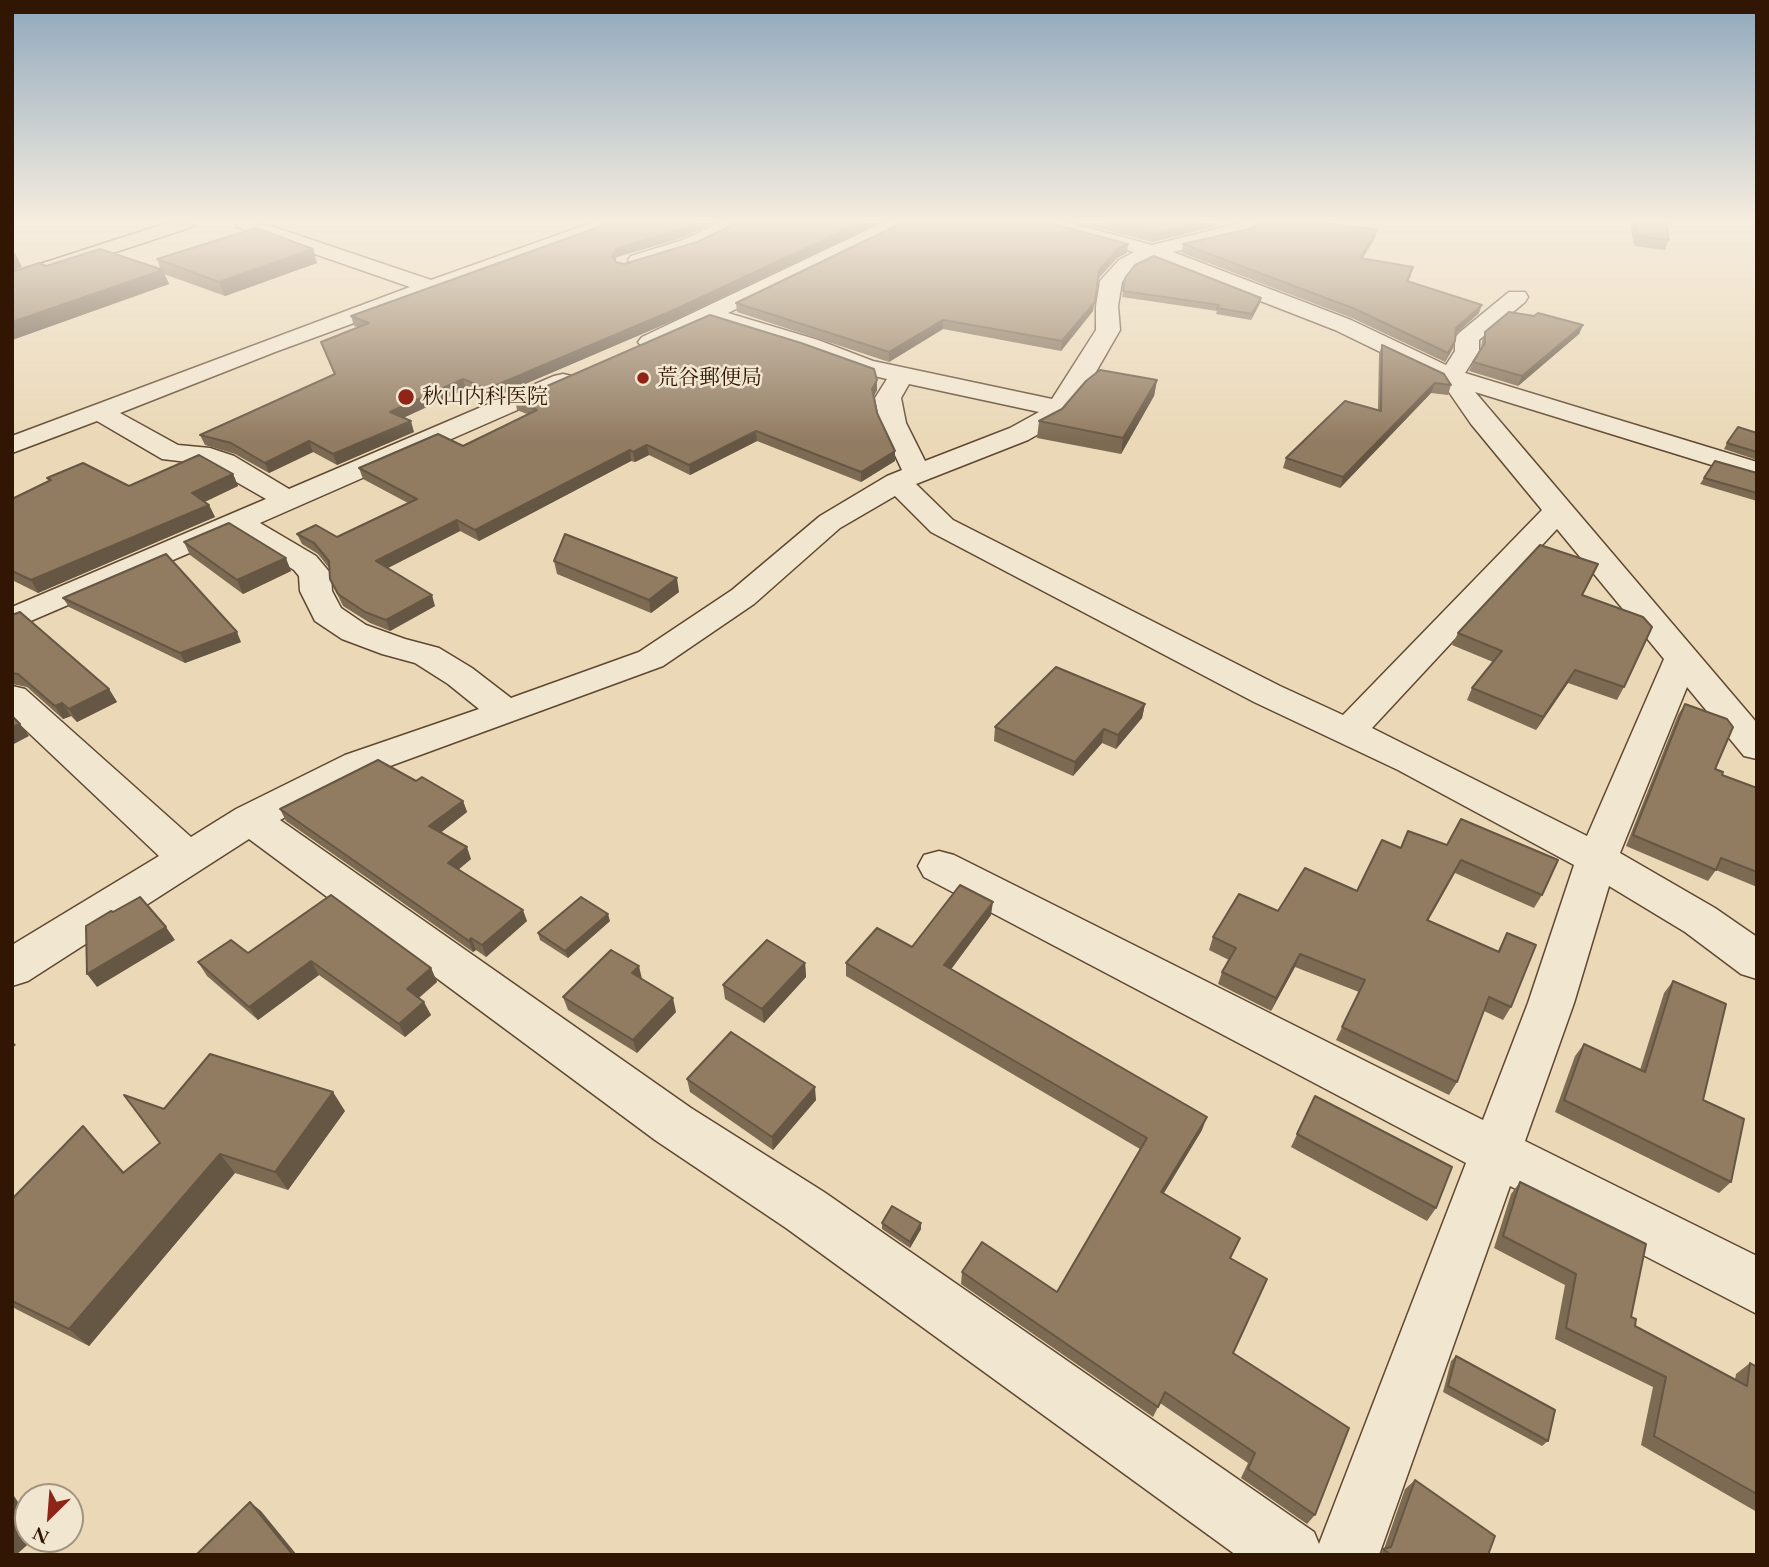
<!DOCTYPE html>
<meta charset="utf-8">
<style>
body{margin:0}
#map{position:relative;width:1769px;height:1567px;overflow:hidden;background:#ead8b7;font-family:"EB Garamond",serif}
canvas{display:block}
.frame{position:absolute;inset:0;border:14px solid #311703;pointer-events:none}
.north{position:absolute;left:14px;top:1483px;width:70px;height:70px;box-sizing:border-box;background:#f1e6d0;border:2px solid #a4937e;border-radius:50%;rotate:205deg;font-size:19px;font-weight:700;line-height:28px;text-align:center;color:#311703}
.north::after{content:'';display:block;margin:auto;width:24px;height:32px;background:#8f2418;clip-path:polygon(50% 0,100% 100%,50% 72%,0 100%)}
</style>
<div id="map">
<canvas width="1769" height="1567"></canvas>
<div class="frame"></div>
<div class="north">N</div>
</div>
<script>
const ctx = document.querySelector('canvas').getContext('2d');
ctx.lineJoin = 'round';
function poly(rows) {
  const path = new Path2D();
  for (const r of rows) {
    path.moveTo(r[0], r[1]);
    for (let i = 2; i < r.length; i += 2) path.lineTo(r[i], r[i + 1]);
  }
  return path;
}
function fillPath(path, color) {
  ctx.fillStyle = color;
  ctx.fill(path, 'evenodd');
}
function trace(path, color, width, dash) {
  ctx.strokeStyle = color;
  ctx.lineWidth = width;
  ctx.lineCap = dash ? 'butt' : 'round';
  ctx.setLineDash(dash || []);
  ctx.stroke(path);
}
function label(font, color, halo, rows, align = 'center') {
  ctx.font = font + ' "EB Garamond","Noto Serif JP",serif';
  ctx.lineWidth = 5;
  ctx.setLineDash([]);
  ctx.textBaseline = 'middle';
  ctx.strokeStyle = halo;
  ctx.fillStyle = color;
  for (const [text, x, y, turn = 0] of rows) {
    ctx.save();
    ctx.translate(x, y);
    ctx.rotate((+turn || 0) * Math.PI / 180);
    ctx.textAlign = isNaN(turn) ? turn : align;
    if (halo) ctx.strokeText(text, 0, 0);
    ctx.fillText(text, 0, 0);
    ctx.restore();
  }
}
fillPath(poly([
 [12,223,17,223,12,225,12,223]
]), '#7a634a');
const minor = poly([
 [235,223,262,223,431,280,591,223,618,223,615,227,275,352,120,413,178,445,210,448,234,456,289,489,554,376,563,374,572,376,575,381,572,386,260,523,316,556,331,574,332,591,341,608,366,625,405,639,439,648,472,668,511,698,639,652,732,590,820,516,887,476,902,470,880,423,875,398,887,379,857,372,802,350,710,322,658,347,650,349,642,347,638,342,642,337,882,223,907,223,904,227,728,313,818,340,873,361,1052,399,1096,330,1096,306,1100,281,1119,260,1134,252,1043,227,1041,223,1070,223,1152,245,1240,223,1260,223,1251,233,1173,252,1351,320,1446,365,1455,351,1455,338,1459,333,1509,292,1525,292,1528,297,1525,302,1479,340,1479,351,1465,373,1757,462,1757,479,1475,392,1757,723,1757,759,1744,756,1687,687,1620,853,1715,908,1757,937,1757,979,1741,974,1685,932,1609,886,1574,1003,1525,1141,1757,1256,1757,1314,1510,1186,1379,1555,1236,1555,786,1228,655,1140,249,839,28,981,12,986,12,945,159,856,12,717,12,686,25,689,191,837,236,809,345,755,479,709,448,684,415,663,382,654,342,639,315,621,300,591,299,576,294,570,236,533,12,629,12,607,266,499,205,464,162,459,97,421,12,453,12,436,410,287,237,227,235,223],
 [1153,259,1335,330,1442,382,1471,424,1542,510,1343,715,1280,686,953,520,916,484,1028,440,1058,423,1082,396,1120,330,1118,306,1122,282,1133,268,1153,259],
 [909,384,1039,412,1010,428,925,461,906,423,901,398,909,384],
 [895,496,931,532,1254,702,1398,770,1574,865,1528,1003,1483,1120,954,855,939,851,924,855,918,866,924,877,1466,1163,1319,1544,1314,1532,824,1192,691,1108,280,820,371,773,663,666,754,604,840,528,895,496],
 [1557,529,1664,659,1587,836,1372,728,1557,529],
 [719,223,743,223,740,227,697,248,638,266,631,264,628,260,631,256,683,240,719,223]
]);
const highway = poly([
 [167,223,195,223,192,227,12,286,12,273,167,223]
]);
trace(minor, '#5f4730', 3);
trace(highway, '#311703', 3);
fillPath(minor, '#f1e6d0');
fillPath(highway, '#ead8b7');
fillPath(poly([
 [1078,223,1215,223,1214,227,1152,242],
 [1630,223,1666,223,1669,240,1665,250,1634,246],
 [1377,230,1375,238,1362,259,1411,275,1408,282,1479,313,1456,334,1455,341,1452,350,1445,362,1352,318,1182,253,1183,244],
 [682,238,617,257,615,261,677,319,490,399,466,389,403,418,414,432,337,465,313,452,269,473,235,454,205,445,200,435,334,374,321,342,358,327,354,326,351,316],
 [313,249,317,263,225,296,164,274,169,284,12,340,12,272,46,266,161,270,157,259],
 [1127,253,1117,258,1098,279,1093,311,1061,351,943,329,889,362,737,312,736,303],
 [1125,278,1261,298,1260,303,1251,320,1216,314,1217,311,1122,297],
 [1534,316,1583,325,1579,334,1518,386,1469,371,1473,362,1481,348,1482,341,1485,332],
 [1382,345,1451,385,1448,395,1431,393,1340,488,1283,468,1286,458,1378,410,1379,354],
 [877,380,877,390,874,396,877,413,895,461,861,482,757,441,690,475,649,455,635,462,631,461,479,541,460,531,388,568,435,606,390,631,370,623,343,606,330,579,329,568,318,554,302,544,297,534,337,537,408,503,363,479,359,468,463,446,527,414,517,410,515,400],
 [1157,380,1154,396,1121,454,1037,438,1039,421],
 [1757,433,1757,460,1724,449,1727,443],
 [1757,473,1757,501,1700,484,1704,478],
 [233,474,238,486,205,502,209,505,215,517,38,593,12,580,12,499,49,481,47,478,129,486],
 [184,542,291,571,243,594,190,555],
 [554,561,679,592,651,613,557,574],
 [1582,596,1624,687,1617,700,1568,683,1536,730,1467,700,1472,688,1493,662,1452,645,1458,633],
 [63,598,241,642,185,663,69,607],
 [12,615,109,689,117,702,77,722,71,716,63,719,27,687,12,684],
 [1145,704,1142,718,1116,749,1102,743,1073,776,994,741,995,727],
 [1685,704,1715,769,1722,775,1757,788,1757,887,1716,870,1708,881,1626,846,1678,715],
 [416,781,463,801,467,812,440,833,471,859,459,869,527,921,486,957,476,950,473,952,286,821,280,809],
 [1408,831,1542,895,1534,908,1455,873,1428,921,1498,951,1507,933,1511,1007,1503,1020,1484,1011,1457,1082,1449,1095,1336,1040,1359,992,1295,967,1271,1011,1218,984,1222,972,1229,960,1209,950,1213,937,1278,911,1357,891,1401,848],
 [991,915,951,969,1202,1130,1164,1193,1231,1258,1233,1353,1315,1515,1307,1524,1241,1478,1248,1463,1160,1403,1153,1417,961,1284,962,1272,1057,1292,1140,1149,846,976,846,963,912,947],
 [610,921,568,958,540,940,538,933],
 [248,953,431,968,437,982,419,998,431,1015,405,1037,319,975,258,1020,207,976,198,962],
 [805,963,806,977,764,1023,725,999,723,985],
 [642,980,676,1012,637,1053,568,1010,563,997],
 [1673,981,1703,1100,1731,1182,1719,1193,1555,1112,1575,1056,1584,1044,1640,1070,1664,993],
 [687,1079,816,1100,773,1150,690,1092],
 [1315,1096,1436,1208,1427,1221,1291,1147],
 [164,1109,345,1111,288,1190,235,1173,89,1346,12,1307,12,1199,100,1145,124,1172,160,1143],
 [1520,1182,1631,1317,1635,1326,1735,1380,1736,1374,1750,1363,1757,1367,1757,1512,1641,1445,1653,1387,1555,1339,1565,1285,1494,1248,1511,1194],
 [882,1223,921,1223,921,1229,910,1248,882,1229],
 [1456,1356,1548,1441,1542,1446,1443,1392,1451,1361],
 [1415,1480,1488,1555,1377,1555,1384,1549,1405,1489]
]), '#7d6a53');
fillPath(poly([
 [695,223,714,223,682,238,617,257,613,266,612,257,616,249],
 [860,223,879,223,677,319,490,399,487,389],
 [1199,223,1215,223,1214,227,1152,242,1153,234],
 [1377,230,1375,238,1358,266,1360,258],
 [1128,244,1127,253,1117,258,1098,279,1093,311,1061,351,1062,341,1099,270,1118,249],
 [313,249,317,263,225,296,219,282],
 [15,253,22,267,12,271,12,254],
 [163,270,169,284,12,340,12,322],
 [1261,298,1260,303,1251,320,1252,314],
 [1482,305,1479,313,1453,336,1456,328],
 [943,320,943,329,889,362,889,352],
 [1583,325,1579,334,1518,386,1522,376],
 [1455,341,1452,350,1445,362,1448,353],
 [463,379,466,389,394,422,390,412],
 [877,380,877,390,872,399,872,389],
 [1157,380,1154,396,1121,454,1123,438],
 [1435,383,1431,393,1340,488,1343,477],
 [411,421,414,432,337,465,333,454],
 [756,431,757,441,690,475,689,465],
 [309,441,313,452,269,473,265,463],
 [647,445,649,455,635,462,633,452],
 [630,450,631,461,479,541,475,530],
 [895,451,895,461,861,482,861,472],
 [233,474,238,486,197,505,192,493],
 [209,505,215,517,38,593,31,580],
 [457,520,460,531,380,572,376,561],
 [286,558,291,571,243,594,237,580],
 [677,578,679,592,651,613,649,600],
 [432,595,435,606,390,631,386,620],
 [237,632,241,642,185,663,180,653],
 [1575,670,1568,683,1536,730,1543,717],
 [109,689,117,702,77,722,69,709],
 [62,703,71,716,63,719,55,706],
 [1145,704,1142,718,1116,749,1118,735],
 [20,724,29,736,12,745,12,727],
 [1104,729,1102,743,1073,776,1075,762],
 [463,801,467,812,434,838,429,826],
 [467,847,471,859,453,874,448,863],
 [993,902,991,915,944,979,944,965],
 [523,910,527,921,486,957,482,945],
 [608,914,610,921,568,958,565,951],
 [166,927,175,940,97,987,87,974],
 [471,938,476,950,473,952,469,941],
 [1300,954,1295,967,1271,1011,1276,998],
 [311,961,319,975,258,1020,249,1007],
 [805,963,806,977,764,1023,762,1009],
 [639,966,642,979,632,973],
 [431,968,437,982,413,1002,407,989],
 [673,998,676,1012,637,1053,633,1040],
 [424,1002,431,1015,405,1037,399,1024],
 [12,1041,16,1045,12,1048],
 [815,1087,816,1100,773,1150,772,1137],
 [333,1092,345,1111,288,1190,275,1172],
 [1207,1117,1202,1130,1157,1204,1161,1192],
 [220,1154,235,1173,89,1346,69,1329],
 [921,1223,921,1229,910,1248,910,1242],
 [12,1493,28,1517,28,1539,34,1539,16,1555,12,1555],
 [250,1502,261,1511,297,1555,293,1555]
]), '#665644');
const building = poly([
 [610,223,695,223,681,229,616,249,612,257,616,262,624,264,697,242,737,223,860,223,676,309,487,389,463,379,390,412,411,421,333,454,309,441,265,463,231,443,200,435,335,374,321,342,369,323,351,316,610,223],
 [902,223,1049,223,1128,244,1118,249,1099,270,1095,302,1062,341,943,320,889,352,736,303,902,223],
 [1111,223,1199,223,1153,234,1111,223],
 [1258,223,1326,223,1377,230,1360,258,1413,267,1407,281,1482,305,1456,328,1455,341,1448,353,1355,309,1183,244,1253,228,1258,223],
 [1635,223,1666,223,1669,240,1638,236,1635,223],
 [256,228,313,249,219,282,157,259,256,228],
 [100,249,163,270,12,322,12,272,39,263,46,266,100,249],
 [1154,256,1261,298,1252,314,1217,308,1219,305,1123,291,1125,278,1135,265,1154,256],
 [1509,312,1534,316,1538,313,1583,325,1522,376,1473,362,1485,343,1485,332,1509,312],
 [710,315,801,343,874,369,877,380,872,389,877,413,895,451,861,472,756,431,689,465,647,445,633,452,630,450,475,530,457,520,376,561,432,595,386,620,365,612,338,594,330,579,329,561,314,543,297,534,316,525,337,537,417,499,359,468,438,434,463,446,537,410,515,400,710,315],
 [1382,345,1444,374,1451,385,1435,383,1343,477,1286,458,1345,401,1381,411,1382,345],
 [1100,370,1157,380,1123,438,1039,421,1062,409,1086,381,1100,370],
 [1738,427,1757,433,1757,452,1727,443,1738,427],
 [199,455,233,474,192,493,209,505,31,580,12,571,12,499,51,480,47,478,83,463,129,486,199,455],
 [1715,461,1757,473,1757,493,1704,478,1715,461],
 [229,523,286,558,237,580,184,542,229,523],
 [565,534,677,578,649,600,554,561,565,534],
 [1540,545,1598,564,1582,595,1643,617,1652,627,1624,687,1575,670,1543,717,1472,688,1502,651,1458,633,1540,545],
 [166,554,237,632,180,653,63,598,166,554],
 [20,612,109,689,69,709,62,703,55,706,18,674,12,673,12,615,20,612],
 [1056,667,1145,704,1118,735,1104,729,1075,762,995,727,1056,667],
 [1685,704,1727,719,1733,727,1715,769,1723,772,1722,775,1757,788,1757,872,1721,858,1716,870,1633,835,1685,704],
 [12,716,20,724,12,727,12,716],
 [378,760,416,781,422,777,463,801,429,826,467,847,448,863,523,910,482,945,471,938,469,941,280,809,378,760],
 [1461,819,1558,860,1542,895,1461,860,1427,920,1499,952,1507,933,1536,945,1511,1007,1489,997,1457,1082,1342,1027,1365,980,1300,954,1276,998,1222,972,1236,948,1213,937,1239,894,1278,911,1305,868,1357,891,1382,840,1401,848,1408,831,1447,845,1461,819],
 [960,885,993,902,944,965,1207,1117,1161,1192,1240,1238,1230,1258,1267,1279,1233,1353,1349,1428,1315,1515,1248,1469,1255,1453,1165,1392,1158,1407,962,1272,982,1242,1057,1292,1147,1138,846,963,877,928,912,947,960,885],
 [331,895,431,968,407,989,424,1002,399,1024,311,961,249,1007,198,962,231,940,248,953,331,895],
 [140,897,166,927,87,974,86,926,111,911,113,912,140,897],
 [581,897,608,914,565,951,538,933,581,897],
 [767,940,805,963,762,1009,723,985,767,940],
 [611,950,639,966,632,973,673,998,633,1040,563,997,611,950],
 [1673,981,1726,1004,1703,1100,1744,1119,1731,1182,1564,1100,1584,1044,1645,1072,1673,981],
 [731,1032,815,1087,772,1137,687,1079,731,1032],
 [210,1054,333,1092,275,1172,220,1154,69,1329,12,1301,12,1199,83,1126,123,1173,160,1143,124,1095,164,1109,210,1054],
 [1315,1096,1452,1167,1436,1208,1297,1134,1315,1096],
 [1520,1182,1646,1244,1631,1317,1636,1319,1635,1326,1747,1386,1750,1363,1757,1367,1757,1494,1654,1436,1666,1377,1566,1328,1576,1274,1503,1236,1520,1182],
 [892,1206,921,1223,910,1242,882,1223,892,1206],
 [1456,1356,1555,1410,1548,1441,1448,1386,1456,1356],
 [1415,1480,1495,1536,1488,1555,1391,1555,1383,1549,1391,1547,1415,1480],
 [250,1502,293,1555,196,1555,250,1502]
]);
fillPath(building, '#917b61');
trace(building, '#665644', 2);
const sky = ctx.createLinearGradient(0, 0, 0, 442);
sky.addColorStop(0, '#8fa8bc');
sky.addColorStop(0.5, '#f6eddf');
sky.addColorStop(1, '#f6eddf00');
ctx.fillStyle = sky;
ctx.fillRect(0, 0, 1769, 442);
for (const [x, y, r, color] of [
 [643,378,7,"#8f2418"],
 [406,397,9,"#8f2418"]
]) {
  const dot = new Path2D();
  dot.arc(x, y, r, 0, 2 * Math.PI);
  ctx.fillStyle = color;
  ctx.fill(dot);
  trace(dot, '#f1e6d0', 2.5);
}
label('21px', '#311703', '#f1e6d0', [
 ["荒谷郵便局",657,378],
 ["秋山内科医院",422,397]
], 'left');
</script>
